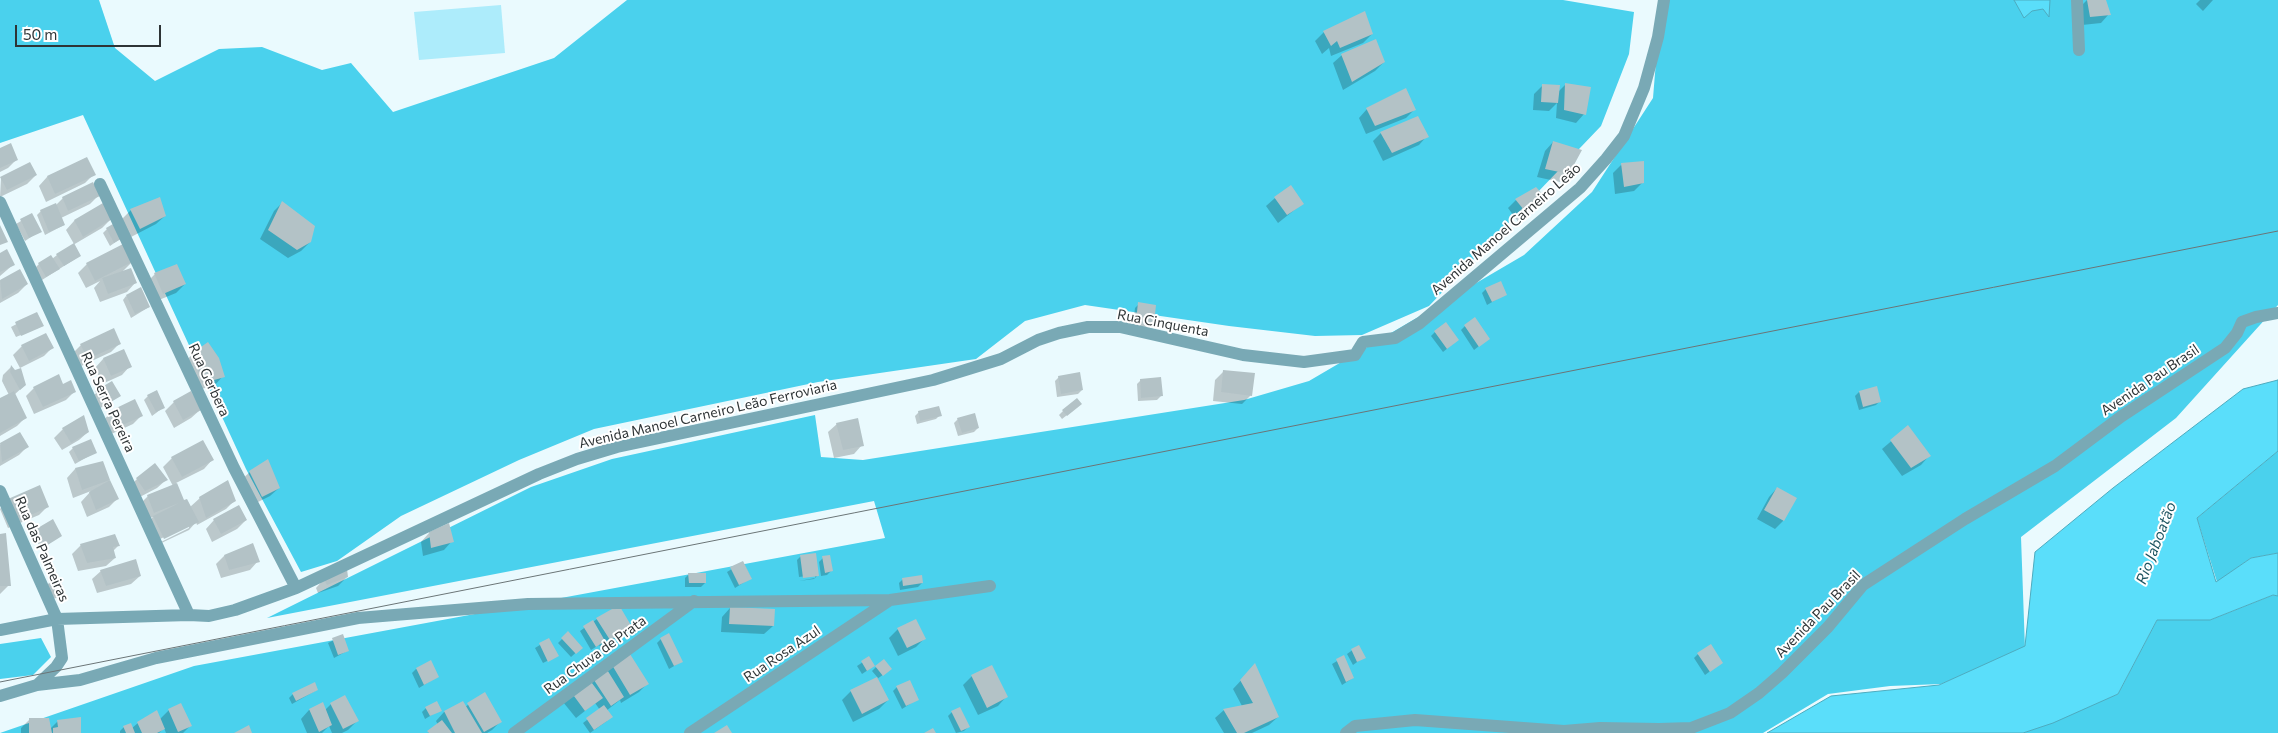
<!DOCTYPE html>
<meta charset="utf-8">
<style>
body{margin:0}
#map{position:relative;width:2278px;height:733px;overflow:hidden;background:#eafafe;font-family:Commissioner,sans-serif}
canvas{display:block}
.scale{position:absolute;left:15px;top:25px;width:146px;height:22px;box-sizing:border-box;border:2px solid #2e3436;border-top:0;padding-left:6px;font-size:15px;line-height:18px;white-space:nowrap;color:#2e3436;-webkit-text-stroke:4px #fff;paint-order:stroke}
</style>
<div id="map">
<canvas width="2278" height="733"></canvas>
<div class="scale">50 m</div>
</div>
<script>
const ctx = document.querySelector('canvas').getContext('2d');
ctx.lineJoin = 'round';
function fillPath(path, color) {
  ctx.fillStyle = color;
  ctx.fill(path, 'evenodd');
}
function poly(rows) {
  const path = new Path2D();
  for (const r of rows) {
    path.moveTo(r[0], r[1]);
    for (let i = 2; i < r.length; i += 2) path.lineTo(r[i], r[i + 1]);
  }
  return path;
}
function trace(path, color, width, dash) {
  ctx.strokeStyle = color;
  ctx.lineWidth = width;
  ctx.lineCap = dash ? 'butt' : 'round';
  ctx.setLineDash(dash || []);
  ctx.stroke(path);
}
function label(font, color, halo, rows, align = 'center') {
  ctx.font = font + ' Commissioner,sans-serif';
  ctx.lineWidth = 4;
  ctx.setLineDash([]);
  ctx.textBaseline = 'middle';
  ctx.strokeStyle = halo;
  ctx.fillStyle = color;
  for (const [text, x, y, turn = 0] of rows) {
    ctx.save();
    ctx.translate(x, y);
    ctx.rotate((+turn || 0) * Math.PI / 180);
    ctx.textAlign = isNaN(turn) ? turn : align;
    if (halo) ctx.strokeText(text, 0, 0);
    ctx.fillText(text, 0, 0);
    ctx.restore();
  }
}
fillPath(poly([
 [501,5,505,53,419,60,414,12]
]), '#adecfb');
fillPath(poly([
 [0,0,99,0,115,48,155,81,219,49,262,47,322,70,351,63,393,112,554,58,627,0,1563,0,1634,12,1629,54,1601,126,1429,306,1362,335,1315,336,1229,326,1085,305,1025,321,976,359,818,382,594,429,519,460,401,516,337,561,301,572,246,469,83,115,0,143],
 [1661,0,2278,0,2278,305,2176,418,2021,537,2025,649,1941,684,1890,686,1828,694,1763,733,0,733,194,666,885,538,874,501,267,618,531,487,612,459,815,415,821,457,863,460,1244,400,1309,381,1524,255,1592,192,1653,98],
 [2278,451,2278,553,2251,558,2217,582,2197,518],
 [2273,595,2278,596,2278,733,2023,733,2118,694,2157,620,2210,620],
 [41,638,51,657,33,675,0,679,0,644]
]), '#4ad1ed');
const water = poly([
 [2014,0,2050,0,2049,17,2043,9,2032,11,2024,18,2014,0],
 [2278,380,2278,451,2197,518,2216,582,2251,558,2278,553,2278,596,2273,595,2210,620,2157,620,2118,694,2053,723,2023,733,1767,733,1831,696,1939,685,2025,646,2035,552,2113,488,2243,389,2278,380]
]);
fillPath(water, '#5adefa');
trace(water, '#4dabbf', 1);
fillPath(poly([
 [2087,0,2105,0,2109,14,2101,23,2082,25,2078,9],
 [2200,0,2213,0,2203,11,2196,4],
 [1365,13,1372,34,1363,43,1331,56,1329,48,1322,54,1315,41,1324,32],
 [1342,55,1384,62,1375,71,1343,90,1333,63],
 [1566,84,1584,114,1576,123,1556,118,1557,103,1549,111,1533,110,1534,94,1543,85,1558,92],
 [1367,109,1414,110,1406,118,1366,134,1359,118],
 [1381,133,1427,136,1419,145,1383,161,1373,141],
 [1553,142,1568,173,1560,182,1537,177,1545,151],
 [0,150,17,159,8,168,0,172],
 [86,158,94,174,85,183,46,202,39,186,47,177],
 [1621,165,1643,182,1634,191,1615,194,1613,173],
 [36,175,27,184,0,197,1,178],
 [98,196,90,204,61,218,64,225,45,235,37,215,41,211,56,205,63,198],
 [1275,198,1302,204,1278,223,1266,206],
 [1516,200,1546,200,1519,223,1508,208],
 [282,203,310,242,301,251,288,258,260,239,274,211],
 [102,205,111,219,102,228,73,245,79,255,75,259,42,280,35,268,39,264,52,259,57,255,74,244,66,230,74,221],
 [131,210,165,216,156,224,131,237,122,219],
 [31,215,40,231,25,241,16,224],
 [107,229,120,239,110,246,103,233],
 [0,255,14,264,0,276],
 [133,261,121,273,135,283,127,292,100,302,94,288,100,281,86,288,78,273,87,264],
 [19,271,27,284,18,293,0,303,0,281],
 [155,274,185,284,176,293,154,302,146,283],
 [1486,289,1506,294,1487,305,1482,293],
 [126,296,149,307,131,318,123,300],
 [1139,304,1153,324,1149,328,1133,326,1135,308],
 [37,313,43,326,16,337,11,327],
 [1465,326,1488,339,1474,350,1461,330],
 [1435,332,1454,343,1443,352,1431,336],
 [120,343,111,352,79,367,73,353,81,345],
 [22,346,52,348,44,356,20,368,13,355],
 [123,351,130,366,122,375,102,384,95,368,103,359],
 [192,355,223,376,215,385,195,391,183,363],
 [11,367,25,385,14,395,25,418,17,426,0,436,0,399,9,395,2,381,3,375],
 [1224,371,1251,395,1242,404,1213,401,1215,380],
 [1059,377,1082,390,1078,394,1057,397,1055,381],
 [1141,380,1161,396,1157,400,1138,401,1137,384],
 [112,383,120,395,99,409,92,396],
 [62,385,74,392,66,400,34,414,26,396,34,388],
 [1859,392,1880,401,1876,405,1859,410,1855,396],
 [148,396,164,407,152,416,144,400],
 [174,402,200,410,191,418,174,428,165,411],
 [1076,408,1062,419,1059,415,1063,411],
 [111,412,141,416,133,424,109,435,103,421],
 [919,412,940,415,936,419,917,424,915,416],
 [958,419,978,428,974,432,958,436,954,423],
 [837,424,862,445,854,454,834,458,828,432],
 [1908,427,1929,456,1921,465,1902,476,1882,449],
 [63,429,88,432,79,440,62,450,54,438],
 [20,434,27,447,19,455,0,466,0,445],
 [73,448,96,452,75,464,69,452],
 [172,458,212,460,204,469,176,483,183,502,190,507,200,498,235,500,226,509,197,525,196,522,189,530,155,546,145,525,153,517,145,520,139,505,148,496,173,486,163,467],
 [189,525,189,528,159,543,158,540],
 [102,462,117,499,109,507,87,517,81,502,91,491,73,498,67,478,75,469],
 [250,472,279,488,270,496,254,504,241,480],
 [137,479,166,480,157,488,136,499,129,487],
 [1777,488,1795,499,1783,521,1775,529,1757,519,1769,497],
 [8,500,48,506,39,515,8,528,0,509],
 [214,520,246,520,237,529,212,542,206,529],
 [37,530,60,536,41,549,33,534],
 [429,533,452,541,444,550,423,556,421,542],
 [0,535,9,585,0,594],
 [252,544,258,561,250,570,221,578,216,564,224,556],
 [81,545,118,546,113,551,115,558,106,566,78,571,72,554],
 [801,556,818,575,814,579,799,581,815,578,815,575,799,577,797,560],
 [823,558,831,571,827,575,821,576,819,562],
 [743,562,751,578,735,588,727,572],
 [101,571,140,576,131,584,97,593,92,579],
 [689,574,705,583,701,587,685,587,685,578],
 [347,577,338,586,318,593,316,588,324,579],
 [903,579,922,583,918,587,900,590,899,583],
 [44,589,63,593,59,597,47,601],
 [730,608,773,626,764,634,721,632,722,617],
 [597,619,630,627,622,635,601,648,599,645,591,650,580,631],
 [898,629,924,639,916,647,898,656,889,638],
 [568,633,581,648,571,657,558,643],
 [342,636,347,651,334,658,328,643],
 [661,639,681,662,669,669,657,643],
 [548,640,557,656,543,663,535,648],
 [1358,646,1364,657,1353,665,1347,654],
 [1698,654,1721,663,1705,675,1694,658],
 [1344,657,1353,678,1342,685,1332,664],
 [869,658,874,666,862,674,857,666],
 [613,666,647,684,639,692,621,703,620,700,606,711,607,721,590,733,583,723,600,710,595,703,576,718,563,702],
 [876,667,887,672,877,679,888,700,879,709,853,722,842,700,851,691,878,678,872,671],
 [416,669,437,677,419,688,412,673],
 [1247,674,1278,717,1269,725,1252,733,1224,733,1215,718,1224,710,1242,706,1233,689],
 [972,676,1006,697,998,706,978,715,963,685],
 [897,687,918,699,902,709,893,691],
 [317,690,292,704,289,698,293,694],
 [484,694,501,721,492,730,487,733,428,733,438,725,436,721,444,712,462,703,465,707],
 [345,697,357,721,348,730,342,733,332,733,329,726,322,733,307,733,301,719,309,710,323,704,325,710,331,704],
 [181,705,190,726,183,733,166,733,164,728,159,733,120,733,120,731,124,727,132,728,138,723,160,719,169,710],
 [426,708,440,710,425,719,422,712],
 [952,712,968,727,964,731,956,733,948,716],
 [30,719,50,729,58,721,79,733,21,733,21,728]
]), '#0003');
fillPath(poly([
 [2087,0,2106,0,2111,15,2090,17],
 [1365,11,1373,34,1340,48,1337,41,1331,46,1323,31],
 [1376,39,1385,62,1352,82,1341,54],
 [1565,83,1591,87,1586,115,1564,110],
 [1542,84,1560,85,1558,103,1541,102],
 [1406,88,1416,110,1375,126,1366,108],
 [1418,116,1429,137,1392,153,1380,132],
 [1553,141,1582,150,1569,174,1545,169],
 [11,143,18,160,0,168,0,148],
 [87,157,96,175,55,194,47,176],
 [1644,161,1644,183,1624,187,1621,163],
 [30,162,37,175,7,190,0,177],
 [93,182,100,196,68,211,62,197],
 [1291,185,1304,204,1287,215,1274,197],
 [1536,187,1548,200,1528,215,1515,199],
 [160,197,166,216,140,229,130,209],
 [282,201,315,226,311,242,297,250,268,230],
 [56,203,65,225,49,232,40,210],
 [103,203,112,219,83,237,74,220],
 [32,213,42,232,29,238,20,219],
 [113,224,121,239,114,243,106,228],
 [0,225,8,242,0,245],
 [74,243,81,256,64,266,56,254],
 [125,243,134,261,95,281,86,263],
 [7,249,15,265,0,272,0,253],
 [51,255,60,269,46,277,38,263],
 [177,264,186,284,163,294,154,273],
 [131,268,137,283,108,294,102,278],
 [20,269,28,284,2,299,0,280],
 [1501,281,1507,295,1492,302,1485,288],
 [141,287,150,307,135,314,126,295],
 [1138,302,1156,305,1154,324,1136,322],
 [37,312,44,326,21,336,15,322],
 [1475,317,1490,339,1479,347,1464,325],
 [1446,322,1459,340,1447,349,1434,331],
 [114,328,121,344,88,359,80,344],
 [46,333,54,348,29,361,21,345],
 [208,342,219,358,225,377,203,383,191,354],
 [124,349,132,367,111,376,103,358],
 [11,365,15,370,21,368,26,385,20,390,10,372],
 [1223,370,1255,373,1252,396,1221,392],
 [1080,372,1083,390,1061,394,1058,376],
 [59,374,63,384,71,380,76,392,43,407,33,387],
 [1161,377,1163,396,1141,398,1140,379],
 [112,381,121,396,104,406,95,391],
 [1877,386,1881,402,1863,407,1859,391],
 [157,390,165,408,156,412,147,395],
 [14,391,27,418,0,433,0,398],
 [191,391,201,410,183,420,173,401],
 [1077,398,1082,404,1067,416,1062,410],
 [135,399,143,416,118,427,110,411],
 [939,406,942,416,920,421,918,411],
 [975,413,979,428,962,433,957,418],
 [84,415,89,432,71,443,62,428],
 [858,418,864,446,843,450,836,423],
 [1908,425,1931,456,1911,468,1890,440],
 [20,432,29,447,2,462,0,443],
 [91,439,97,453,79,461,72,447],
 [203,440,214,460,182,477,171,457],
 [268,459,280,488,262,497,249,471],
 [103,461,110,480,82,490,75,468],
 [155,463,168,480,145,491,136,478],
 [110,480,119,499,96,510,89,492],
 [228,480,236,501,206,518,199,497],
 [177,483,184,500,187,499,199,522,164,539,153,516,179,503,154,513,147,495],
 [40,485,49,507,17,521,8,499],
 [1777,487,1797,498,1784,521,1764,510],
 [239,505,247,520,221,534,213,519],
 [53,519,62,536,46,546,36,529],
 [449,523,454,542,431,548,429,532],
 [6,533,11,586,0,586,0,534],
 [115,534,120,546,113,547,116,558,87,563,80,544],
 [253,543,260,562,229,570,224,555],
 [816,553,819,576,803,578,800,555],
 [830,555,833,571,825,573,822,556],
 [136,559,141,576,106,586,100,570],
 [743,561,752,579,739,585,730,567],
 [347,569,348,577,327,585,323,578],
 [688,573,706,573,706,583,689,583],
 [922,575,923,583,903,586,902,578],
 [61,580,65,594,51,597,47,584],
 [619,605,632,627,610,640,596,618],
 [730,607,775,609,774,626,729,624],
 [916,619,926,639,907,648,897,628],
 [593,620,605,641,596,647,583,626],
 [568,631,583,648,576,654,561,638],
 [669,633,683,662,674,666,660,638],
 [343,634,349,651,338,655,332,638],
 [549,638,559,656,548,662,539,643],
 [1711,644,1723,663,1710,672,1697,653],
 [1359,645,1366,658,1357,662,1351,649],
 [630,654,649,684,630,695,612,665],
 [1344,655,1354,678,1346,682,1336,659],
 [869,656,875,666,867,671,861,661],
 [884,659,892,669,883,676,875,666],
 [431,660,439,677,424,685,416,668],
 [1255,663,1279,717,1244,733,1237,733,1223,709,1253,703,1240,680],
 [992,665,1008,697,987,708,971,675],
 [606,668,624,697,611,706,592,677],
 [877,677,889,700,862,714,850,690],
 [589,679,603,698,585,711,571,692],
 [910,680,919,700,906,706,896,686],
 [315,682,318,690,296,701,292,693],
 [485,692,502,722,484,732,467,703],
 [345,695,359,721,343,729,330,703],
 [437,701,442,711,430,716,425,707],
 [463,701,482,733,455,733,444,711],
 [323,702,332,725,319,732,309,709],
 [181,703,192,726,178,732,168,709],
 [604,705,613,717,594,730,586,718],
 [960,707,970,727,961,731,951,711],
 [157,710,165,729,157,733,142,733,137,722],
 [81,717,81,733,53,733,53,728,58,727,57,720],
 [29,718,49,718,52,733,29,733],
 [442,720,452,733,429,733,427,731],
 [131,723,135,733,126,733,123,726],
 [249,725,252,733,234,733],
 [727,725,732,733,714,733],
 [933,728,936,733,924,733]
]), '#b3c2c6');
trace(poly([
 [2077,0,2079,50],
 [100,184,234,468,296,588],
 [0,202,189,615],
 [0,491,57,619,62,658,56,667,37,685],
 [0,630,57,619,189,615,209,616,235,610,296,588,539,474,577,459,617,447,933,380,1001,359,1038,340,1059,333,1088,327,1120,327,1243,355,1304,362,1355,355,1363,342,1395,338,1420,323,1580,188,1606,159,1624,136,1644,88,1658,37,1664,0],
 [0,696,37,685,80,680,156,658,358,618,528,604,890,600,990,586],
 [514,733,694,601],
 [690,733,890,600],
 [1346,733,1355,726,1415,720,1564,731,1600,728,1659,729,1691,728,1730,713,1759,693,1782,673,1828,627,1863,585,1965,519,2055,466,2122,416,2225,348,2237,333,2242,322,2256,317,2278,313]
]), '#79a9b5', 12);
trace(poly([
 [0,682,2278,231]
]), '#6b7577', 1);
label('14px', '#2e3436', '#fff', [
 ["Avenida Manoel Carneiro Leão",1506,229,-41],
 ["Rua Cinquenta",1163,323,11],
 ["Rua Gerbera",209,380,65],
 ["Avenida Pau Brasil",2150,380,-34],
 ["Rua Serra Pereira",108,402,65],
 ["Avenida Manoel Carneiro Leão Ferroviaria",708,414,-13],
 ["Rua das Palmeiras",42,549,66],
 ["Avenida Pau Brasil",1818,614,-46],
 ["Rua Rosa Azul",782,654,-34],
 ["Rua Chuva de Prata",595,655,-36]
]);
label('italic 15px', '#1d5460', '#fff', [
 ["Rio Jaboatão",2156,543,-69]
]);
</script>
